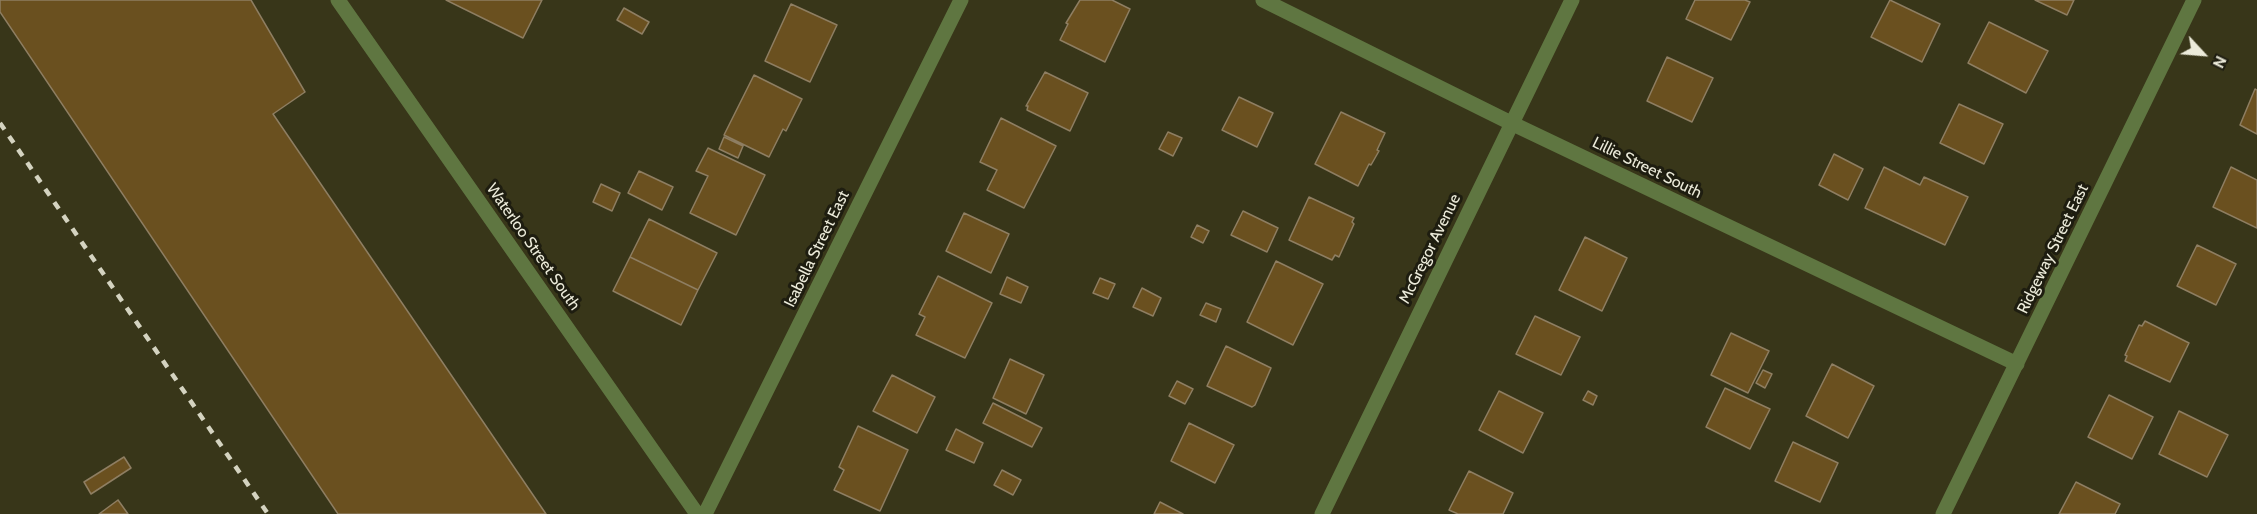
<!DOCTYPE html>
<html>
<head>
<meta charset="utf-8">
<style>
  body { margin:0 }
  #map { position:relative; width:2257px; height:514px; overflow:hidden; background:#383619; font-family:Cabin,sans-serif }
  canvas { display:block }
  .north { position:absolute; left:2173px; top:24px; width:60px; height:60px; -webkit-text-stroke:4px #1e1d10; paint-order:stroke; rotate:116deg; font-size:16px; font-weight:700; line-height:24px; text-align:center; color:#ecebda }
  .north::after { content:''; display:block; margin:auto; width:21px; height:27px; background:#ecebda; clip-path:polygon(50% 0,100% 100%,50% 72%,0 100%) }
</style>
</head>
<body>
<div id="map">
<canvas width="2257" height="514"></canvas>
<div class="north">N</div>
</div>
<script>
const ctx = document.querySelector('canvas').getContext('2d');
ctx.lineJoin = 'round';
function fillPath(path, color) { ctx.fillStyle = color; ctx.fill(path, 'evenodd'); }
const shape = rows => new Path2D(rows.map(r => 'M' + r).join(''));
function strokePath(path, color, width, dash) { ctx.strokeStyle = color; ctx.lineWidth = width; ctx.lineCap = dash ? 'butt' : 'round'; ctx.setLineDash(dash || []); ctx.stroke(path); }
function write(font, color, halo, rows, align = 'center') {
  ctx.font = font + ' Cabin,sans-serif'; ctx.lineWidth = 6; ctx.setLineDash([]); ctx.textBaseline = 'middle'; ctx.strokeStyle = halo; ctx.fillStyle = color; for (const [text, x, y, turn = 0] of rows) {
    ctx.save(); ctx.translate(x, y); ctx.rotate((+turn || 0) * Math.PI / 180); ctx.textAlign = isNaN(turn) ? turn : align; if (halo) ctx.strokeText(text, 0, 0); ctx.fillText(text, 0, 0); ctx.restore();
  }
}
const building = shape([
  [0,0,251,0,305,92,273,114,546,514,338,514,0,12,0,0],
  [446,0,542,0,523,38,446,0],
  [1080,0,1112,0,1130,9,1105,62,1060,40,1068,24,1066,23,1080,0],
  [1695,0,1745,0,1750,2,1731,40,1686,19,1695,0],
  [1890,0,1940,24,1922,62,1871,37,1890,0],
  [2035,0,2074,0,2067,15,2035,0],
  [791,4,837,25,810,82,765,61,791,4],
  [624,8,649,22,642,34,617,20,624,8],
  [1989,22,2048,51,2026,93,1968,63,1989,22],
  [1667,57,1713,78,1692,122,1647,101,1667,57],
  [1045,72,1088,93,1070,131,1027,110,1028,106,1026,106,1045,72],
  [754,75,802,99,786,131,783,129,769,157,724,135,754,75],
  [2255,89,2257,90,2257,134,2240,125,2255,89],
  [1239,97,1273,113,1257,147,1222,130,1239,97],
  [1959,104,2003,124,1984,164,1940,143,1959,104],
  [1341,112,1385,133,1377,150,1379,151,1371,165,1369,164,1358,186,1315,164,1341,112],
  [1001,118,1056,146,1024,208,987,190,997,170,980,162,1001,118],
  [1168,132,1182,138,1173,156,1159,149,1168,132],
  [724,137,743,146,738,158,719,149,724,137],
  [708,148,765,175,736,235,690,213,708,176,696,171,708,148],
  [1834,154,1863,169,1848,200,1819,185,1834,154],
  [1884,167,1920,185,1924,177,1968,197,1945,245,1865,208,1884,167],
  [2231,167,2257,180,2257,228,2213,207,2231,167],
  [639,171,673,187,662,210,628,193,639,171],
  [601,184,620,193,612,211,593,202,601,184],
  [1309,197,1354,218,1352,222,1354,224,1339,257,1335,255,1332,260,1289,240,1309,197],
  [1243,211,1278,228,1267,252,1231,235,1243,211],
  [964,213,1009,234,991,273,946,251,964,213],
  [649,219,717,253,698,290,630,257,649,219],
  [1197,225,1209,231,1203,243,1191,237,1197,225],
  [1585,237,1627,258,1602,311,1559,290,1585,237],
  [2197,245,2236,264,2216,305,2177,286,2197,245],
  [630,257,698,290,681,325,613,291,630,257],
  [1276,261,1323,284,1293,345,1247,322,1276,261],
  [938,276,992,303,965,358,916,335,925,317,919,314,938,276],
  [1007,277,1028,287,1021,303,1000,294,1007,277],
  [1100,278,1115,284,1108,299,1093,293,1100,278],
  [1142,288,1161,298,1153,316,1133,307,1142,288],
  [1206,303,1221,309,1216,322,1200,315,1206,303],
  [1535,316,1580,337,1561,375,1516,354,1535,316],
  [2145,321,2189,343,2170,382,2125,361,2127,356,2125,355,2139,325,2142,326,2145,321],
  [1731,333,1769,351,1748,393,1711,375,1731,333],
  [1226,346,1271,368,1255,405,1252,407,1207,386,1226,346],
  [1010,359,1044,375,1026,414,993,398,1010,359],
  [1832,364,1874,386,1848,438,1806,416,1832,364],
  [1763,370,1772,374,1765,388,1756,383,1763,370],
  [892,375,935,397,917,433,873,411,892,375],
  [1177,381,1193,389,1185,404,1169,396,1177,381],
  [1725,388,1770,409,1750,449,1706,427,1725,388],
  [1499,391,1543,413,1523,453,1479,430,1499,391],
  [1588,391,1597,396,1593,405,1583,400,1588,391],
  [2109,395,2153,417,2132,459,2088,437,2109,395],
  [993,403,1042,428,1032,447,983,423,993,403],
  [2179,411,2228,435,2207,477,2159,454,2179,411],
  [1189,423,1234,445,1215,483,1171,461,1189,423],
  [858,426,908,450,880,511,834,490,844,470,839,467,858,426],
  [956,429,983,443,974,463,946,450,956,429],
  [1793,442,1838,463,1820,502,1775,481,1793,442],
  [124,457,131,468,91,494,84,482,124,457],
  [1002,470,1021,480,1013,495,994,485,1002,470],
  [1469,471,1513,493,1503,514,1458,514,1449,510,1469,471],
  [2076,482,2120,504,2115,514,2059,514,2076,482],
  [118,500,128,514,99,514,118,500],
  [1160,502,1183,514,1154,514,1160,502]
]);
const street = shape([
  [338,0,697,514],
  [1263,0,1511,123,2017,364],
  [705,514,961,0],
  [1322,514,1572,0],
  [1943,514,2194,0]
]);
const rail = shape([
  [0,123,268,514]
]);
const streetNames = [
  ["Lillie Street South",1647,168,26],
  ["Waterloo Street South",533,247,55],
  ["Isabella Street East",817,249,-64],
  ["McGregor Avenue",1430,249,-64],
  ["Ridgeway Street East",2053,249,-64]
];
fillPath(building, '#6a501f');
strokePath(building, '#8e7e62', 1.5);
strokePath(street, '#5f7641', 15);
strokePath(rail, '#d4d3c0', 4.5, [8, 8]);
write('16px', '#ecebda', '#1e1d10', streetNames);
</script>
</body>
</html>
